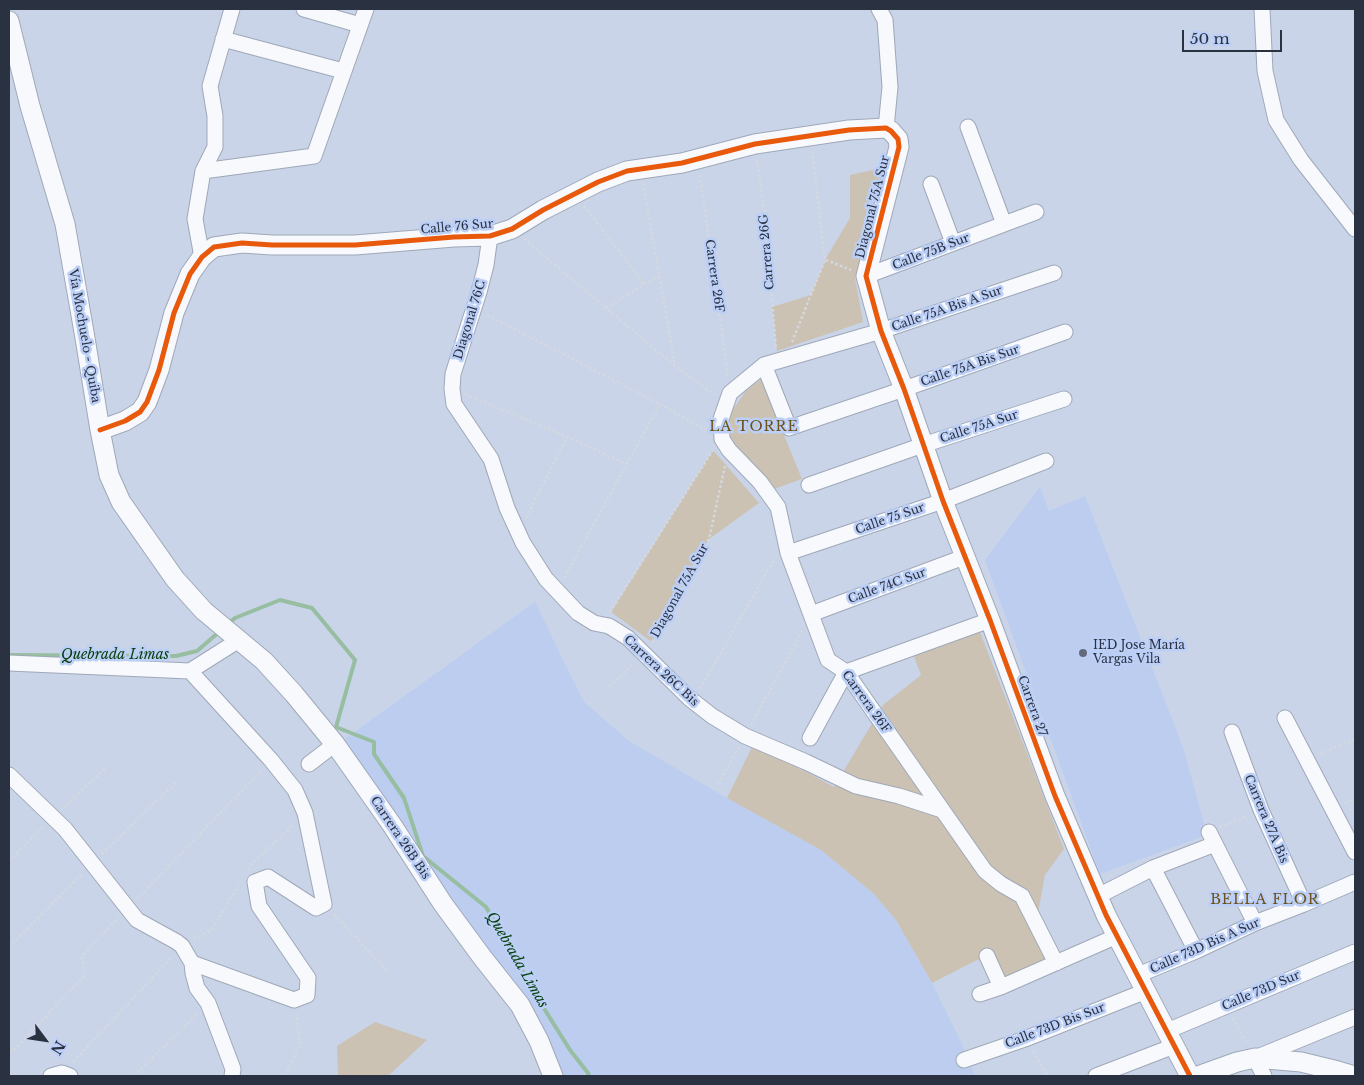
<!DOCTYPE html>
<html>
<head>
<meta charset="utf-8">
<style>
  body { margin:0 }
  #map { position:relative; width:1364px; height:1085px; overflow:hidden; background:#c9d4e9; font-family:"Libre Baskerville",serif }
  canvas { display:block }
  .frame { position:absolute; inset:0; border:10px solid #2a3141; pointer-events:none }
  .north { position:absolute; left:20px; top:1015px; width:50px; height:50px; -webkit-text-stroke:4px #bccff6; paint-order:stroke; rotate:121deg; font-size:14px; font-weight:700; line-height:20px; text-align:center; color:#2a3141 }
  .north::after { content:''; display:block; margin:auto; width:18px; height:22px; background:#2a3141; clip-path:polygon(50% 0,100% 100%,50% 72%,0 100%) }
  .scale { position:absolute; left:1182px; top:30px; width:100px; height:22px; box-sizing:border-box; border:2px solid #2a3141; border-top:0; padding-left:6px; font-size:15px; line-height:18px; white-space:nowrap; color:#2a3141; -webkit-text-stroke:4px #bccff6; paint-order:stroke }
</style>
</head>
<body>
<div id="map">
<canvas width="1364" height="1085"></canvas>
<div class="frame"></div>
<div class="north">N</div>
<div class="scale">50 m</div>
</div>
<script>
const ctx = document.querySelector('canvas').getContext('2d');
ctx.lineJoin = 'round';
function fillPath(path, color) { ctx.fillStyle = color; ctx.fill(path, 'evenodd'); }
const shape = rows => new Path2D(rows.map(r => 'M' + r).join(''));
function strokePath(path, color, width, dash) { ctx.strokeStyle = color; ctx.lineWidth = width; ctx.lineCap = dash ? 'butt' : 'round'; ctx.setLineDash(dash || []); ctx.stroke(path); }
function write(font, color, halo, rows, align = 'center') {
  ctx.font = font + ' "Libre Baskerville",serif'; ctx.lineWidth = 5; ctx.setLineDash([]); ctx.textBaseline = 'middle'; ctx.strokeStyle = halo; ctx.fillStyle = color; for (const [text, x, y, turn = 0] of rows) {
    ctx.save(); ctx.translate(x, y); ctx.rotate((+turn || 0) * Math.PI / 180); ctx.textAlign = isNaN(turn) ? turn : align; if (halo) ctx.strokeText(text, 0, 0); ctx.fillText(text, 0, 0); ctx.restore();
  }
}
const built = shape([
  [1040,487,1049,511,1085,496,1183,747,1207,835,1100,874,985,560],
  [535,602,583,701,629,741,727,798,821,850,874,894,896,920,932,983,960,1040,975,1076,564,1076,524,1003,456,910,342,741]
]);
const green = shape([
  [886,167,855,278,863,322,777,351,772,307,811,295,825,260,850,218,850,175],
  [761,379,802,479,774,489,732,448,728,427,731,412,746,391],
  [713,450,759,503,709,539,652,642,611,612],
  [980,632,1064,849,1045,875,1038,913,1057,957,994,988,979,959,932,983,896,920,874,894,821,850,727,798,754,743,834,787,883,705,921,675,913,654],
  [375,1022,427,1040,388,1076,338,1076,337,1046]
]);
const stream = shape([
  [228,624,235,618,280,600,312,608,355,660,336,727,374,742,374,754,404,798,423,856,486,907,540,1002,570,1050,588,1073,589,1076],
  [9,655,176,656,197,651,219,632]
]);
const path = shape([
  [757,160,766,223,776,349],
  [700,175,728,377],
  [643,183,675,365],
  [584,206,644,284],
  [524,239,675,366,715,395],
  [826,260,851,270],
  [606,308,644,284,659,277],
  [487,315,660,404,708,431],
  [792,342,825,260,812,150],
  [465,394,567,437,627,464],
  [526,518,567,437],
  [564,578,660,404],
  [610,612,713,450],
  [652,642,709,539,725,466],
  [609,687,635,663],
  [700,689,772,563,776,561],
  [751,725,802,631],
  [1320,754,1355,739],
  [718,784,739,747],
  [1345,803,1355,798],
  [63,808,106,768],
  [1220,827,1248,816],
  [102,854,176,782],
  [9,861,43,827],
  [248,870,250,866,293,825],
  [137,899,262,770],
  [334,914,389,973],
  [194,939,212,929,241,881],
  [9,947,82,874],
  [1233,1018,1247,1044],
  [1033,1051,1047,1076],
  [9,1052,14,1050,85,975,82,956,119,917],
  [73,1062,172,957],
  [134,1076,198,1013],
  [285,1076,300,1044,296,1014]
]);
const minor = shape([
  [304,9,360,25],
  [879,9,885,20,890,87,886,128],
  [1262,9,1265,71,1276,120,1301,160,1355,229],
  [223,39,343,71],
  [968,127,1004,224],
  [203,171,314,156,366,9],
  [931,184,953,243],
  [490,236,486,265,479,292,453,374,452,389,454,404,491,459,507,508,523,543,546,579,578,613,594,623,609,626,628,638,689,698,712,716,745,736,806,762,856,786,899,796,942,810],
  [202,257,195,219,203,171,215,147,215,116,210,86,232,9],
  [1054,273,881,331,764,365,730,393,721,419,722,439,729,450,760,482,778,507,788,553,828,660,846,672,985,871,1001,884,1022,896,1056,963],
  [866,276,1036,212],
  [764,365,789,428,904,389,1065,332],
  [809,485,923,445,1064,399],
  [788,553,943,501,1046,461],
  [811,614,964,557],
  [9,663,190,671,239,640],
  [190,671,271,760,295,790,305,813,324,904,316,908,268,877,255,882,259,906,308,978,307,995,294,1000,192,963,193,973,197,988,208,1003,233,1069,232,1076],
  [846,672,990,620],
  [1285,718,1355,852],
  [1232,732,1261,810,1304,904],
  [810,738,846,672],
  [309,764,335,744],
  [9,775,65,829,137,920,177,942,182,946,192,963],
  [1209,832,1255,923],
  [1153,868,1196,951],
  [1098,896,1153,868,1215,844],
  [987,956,1001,987,1117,936],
  [1138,975,1196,951,1255,923,1304,904,1355,882],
  [980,994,1001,987],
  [1167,1031,1355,952],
  [964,1060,1025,1039,1146,991],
  [51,1076,62,1073,70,1076],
  [1096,1076,1174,1046],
  [1264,1076,1255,1058,1355,1017]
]);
const tertiary = shape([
  [9,21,30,106,65,224,84,332,100,430,109,475,121,502,175,579,204,611,264,661,294,694,335,744,392,825,443,904,482,957,520,1005,539,1041,553,1076],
  [100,430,125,421,140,412,147,402,159,370,174,313,190,274,202,257,214,247,242,243,272,245,355,245,454,237,490,236,512,229,543,210,598,182,627,171,682,163,755,144,849,130,886,128,891,131,898,139,899,147,866,276,881,331,904,389,943,501,990,620,1055,796,1106,915,1190,1076],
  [1198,1076,1237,1062,1255,1058,1301,1062,1338,1071,1355,1076]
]);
const cycleway = shape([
  [100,430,125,421,140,412,147,402,159,370,174,313,190,274,202,257,214,247,242,243,272,245,355,245,454,237,490,236,512,229,543,210,598,182,627,171,682,163,755,144,849,130,886,128,891,131,898,139,899,147,866,276,881,331,904,389,943,501,990,620,1055,796,1106,915,1190,1076]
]);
const markers = [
  [1083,653,5,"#626a7c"]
];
const streetNames = [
  ["Diagonal 75A Sur",873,207,-76],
  ["Calle 76 Sur",457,227,-5],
  ["Carrera 26G",767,252,-95],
  ["Calle 75B Sur",931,252,-21],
  ["Carrera 26F",714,276,82],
  ["Calle 75A Bis A Sur",947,309,-19],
  ["Diagonal 76C",470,320,-73],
  ["Vía Mochuelo - Quiba",84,336,80],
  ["Calle 75A Bis Sur",970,366,-19],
  ["Calle 75A Sur",979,427,-18],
  ["Calle 75 Sur",890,519,-19],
  ["Calle 74C Sur",887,586,-20],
  ["Diagonal 75A Sur",680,591,-61],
  ["Carrera 26C Bis",661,671,43],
  ["Carrera 26F",866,702,54],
  ["Carrera 27",1032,706,70],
  ["Carrera 27A Bis",1266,819,67],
  ["Carrera 26B Bis",400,838,56],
  ["Calle 73D Bis A Sur",1205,946,-24],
  ["Calle 73D Sur",1261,991,-23],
  ["Calle 73D Bis Sur",1055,1026,-21]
];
const poiNames = [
  ["IED Jose María",1093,646],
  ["Vargas Vila",1093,660]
];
const neighbourhoodNames = [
  ["LA TORRE",754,427],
  ["BELLA FLOR",1265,900]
];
const waterNames = [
  ["Quebrada Limas",115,655],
  ["Quebrada Limas",517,960,60]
];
fillPath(built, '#bccdf0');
fillPath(green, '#cbc2b3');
strokePath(stream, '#97bea0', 4);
strokePath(minor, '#9fa8b8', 17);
strokePath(tertiary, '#9fa8b8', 21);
strokePath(path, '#d5d8df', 2.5, [2.5, 2.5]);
strokePath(minor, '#f7f9fc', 15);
strokePath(tertiary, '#f7f9fc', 19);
strokePath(cycleway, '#e8590c', 5);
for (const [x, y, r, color] of markers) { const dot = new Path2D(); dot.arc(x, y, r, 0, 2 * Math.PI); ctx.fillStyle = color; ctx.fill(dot); strokePath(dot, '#bccff6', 2); }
write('12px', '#2a3141', '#bccff6', streetNames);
write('12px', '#2a3141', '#bccff6', poiNames, 'left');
ctx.letterSpacing = '1px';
write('14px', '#6c521a', '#bccff6', neighbourhoodNames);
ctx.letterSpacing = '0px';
write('italic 14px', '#0a410f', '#bccff6', waterNames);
</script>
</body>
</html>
